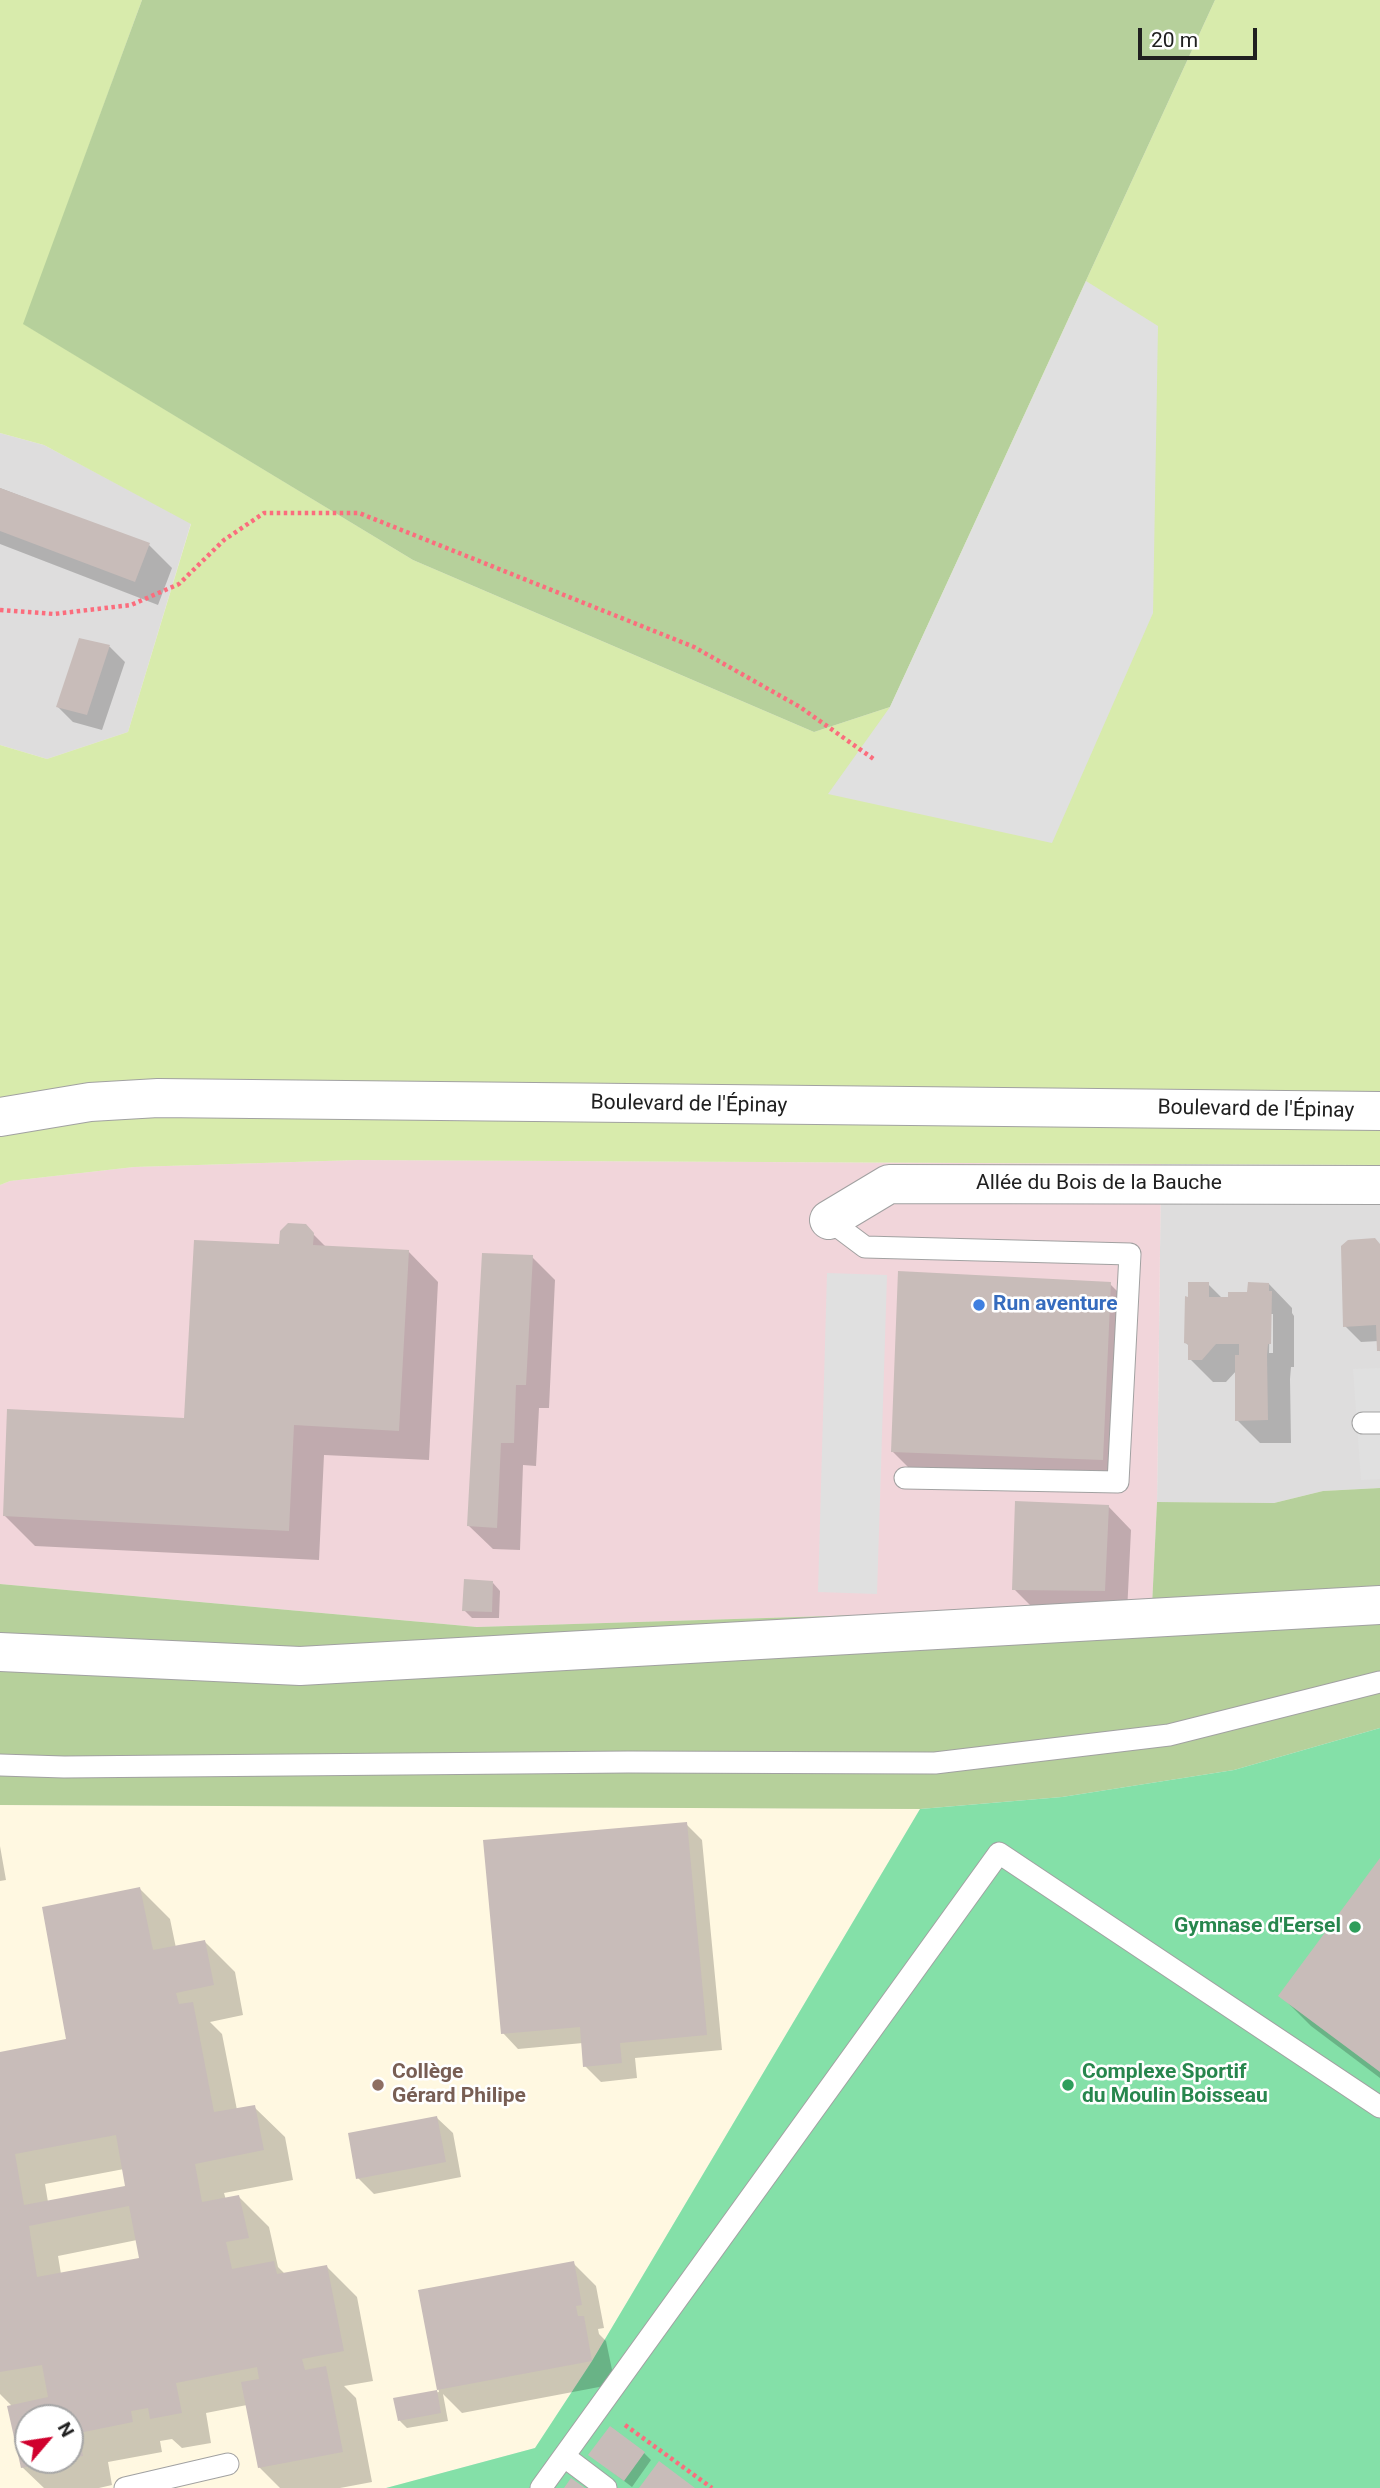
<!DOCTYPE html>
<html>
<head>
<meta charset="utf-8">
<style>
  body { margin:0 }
  #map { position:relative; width:1380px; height:2488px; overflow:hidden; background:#f0ebe6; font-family:Roboto,sans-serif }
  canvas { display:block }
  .north { position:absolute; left:14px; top:2404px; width:70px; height:70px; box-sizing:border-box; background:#fff; border:2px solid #a6a6a6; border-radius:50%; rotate:61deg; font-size:19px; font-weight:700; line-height:28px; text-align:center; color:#202020 }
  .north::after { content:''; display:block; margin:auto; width:24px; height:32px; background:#d0002d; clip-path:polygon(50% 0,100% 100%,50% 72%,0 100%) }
  .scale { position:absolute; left:1138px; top:28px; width:119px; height:32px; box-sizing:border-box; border:4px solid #202020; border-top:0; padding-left:9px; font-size:21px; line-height:24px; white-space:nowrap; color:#202020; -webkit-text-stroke:5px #fff; paint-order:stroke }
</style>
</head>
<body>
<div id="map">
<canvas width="1380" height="2488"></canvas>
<div class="north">N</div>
<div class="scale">20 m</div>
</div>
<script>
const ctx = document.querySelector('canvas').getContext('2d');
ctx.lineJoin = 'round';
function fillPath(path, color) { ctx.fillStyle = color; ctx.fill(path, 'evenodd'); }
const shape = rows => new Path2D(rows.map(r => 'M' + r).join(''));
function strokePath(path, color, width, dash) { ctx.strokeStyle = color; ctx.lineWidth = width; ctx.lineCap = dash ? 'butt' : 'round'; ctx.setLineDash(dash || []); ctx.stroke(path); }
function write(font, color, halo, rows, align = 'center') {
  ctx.font = font + ' Roboto,sans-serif'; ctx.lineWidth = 5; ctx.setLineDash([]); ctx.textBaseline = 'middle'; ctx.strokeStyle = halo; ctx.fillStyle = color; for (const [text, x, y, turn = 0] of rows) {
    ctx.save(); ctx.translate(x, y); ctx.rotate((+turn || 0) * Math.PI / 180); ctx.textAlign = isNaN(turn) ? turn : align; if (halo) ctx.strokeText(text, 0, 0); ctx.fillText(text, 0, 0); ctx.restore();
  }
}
const residential = shape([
  [0,433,44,445,191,523,128,732,47,759,0,745],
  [1161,1164,1380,1165,1380,1488,1323,1491,1274,1503,1157,1502]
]);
const commercial = shape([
  [357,1160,1161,1164,1157,1502,1152,1606,477,1627,0,1584,0,1185,10,1181,134,1167]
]);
const education = shape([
  [0,1805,920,1809,592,2361,535,2448,386,2488,0,2488],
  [28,2418,70,2418,70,2460,28,2460]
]);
const grass = shape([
  [0,0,142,0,24,324,413,560,814,732,890,707,1215,0,1380,0,1380,1165,357,1160,134,1167,10,1181,0,1185,0,745,47,759,128,732,191,524,44,445,0,433]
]);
const forest = shape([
  [142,0,1215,0,890,707,814,732,413,560,23,324],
  [1380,1488,1380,1728,1234,1770,1062,1797,920,1809,0,1805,0,1584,477,1627,1152,1606,1157,1502,1274,1503,1323,1491]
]);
const pitch = shape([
  [1380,1728,1380,2488,386,2488,535,2448,592,2361,920,1809,1062,1797,1234,1770]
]);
const parking = shape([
  [1086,281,1158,326,1153,613,1052,843,828,794,890,707],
  [827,1273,887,1275,877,1594,818,1592],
  [1380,1368,1380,1479,1361,1480,1353,1369]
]);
const shadow = shape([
  [0,488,149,545,172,568,158,605,0,544],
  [80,640,110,647,125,662,102,730,73,722,58,707],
  [305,1226,327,1248,408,1251,438,1282,429,1460,324,1455,319,1560,35,1546,5,1516,186,1420,281,1246],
  [1380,1246,1380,1352,1379,1341,1361,1342,1345,1326],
  [532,1257,555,1280,549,1408,539,1408,536,1466,523,1465,520,1550,493,1549,469,1526],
  [1110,1284,1133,1307,1126,1482,916,1475,893,1452],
  [1208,1284,1223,1299,1249,1293,1269,1284,1292,1308,1292,1313,1294,1316,1294,1367,1291,1367,1290,1379,1291,1443,1260,1443,1237,1420,1237,1370,1226,1382,1213,1382,1190,1359,1190,1347,1186,1343],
  [1270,1314,1273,1314,1273,1353,1269,1353],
  [1108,1506,1131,1530,1127,1613,1037,1612,1014,1589],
  [493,1583,500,1591,499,1618,472,1618,464,1610],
  [686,1824,702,1840,722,2050,635,2058,637,2078,601,2082,585,2066,583,2043,518,2049,503,2033],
  [0,1846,6,1880,0,1881],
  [1380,1861,1380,2078,1311,2026,1281,1996],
  [140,1889,170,1919,176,1948,205,1942,235,1972,243,2015,210,2022,222,2034,237,2110,254,2107,285,2137,293,2180,224,2193,226,2200,239,2197,269,2227,278,2267,285,2274,327,2267,357,2297,373,2381,344,2386,356,2398,372,2482,340,2488,280,2488,259,2467,247,2405,206,2413,211,2443,182,2448,172,2439,160,2441,162,2452,108,2462,112,2485,99,2488,44,2488,22,2467,12,2406,0,2394,0,2053,68,2040],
  [124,2169,127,2187,48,2202,45,2184],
  [137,2240,141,2259,61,2274,58,2256],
  [28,2418,70,2418,70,2460,28,2460],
  [437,2118,453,2133,461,2177,374,2194,358,2178],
  [573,2263,596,2286,604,2328,598,2329,599,2334,606,2341,615,2384,462,2413,443,2394,448,2421,407,2428,400,2421,395,2400,439,2392,420,2292],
  [644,2453,651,2460,632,2487,590,2455]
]);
const building = shape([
  [0,488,150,543,135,582,0,531],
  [79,638,110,645,87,715,56,707],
  [288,1223,306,1224,314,1233,313,1245,409,1250,399,1431,294,1425,289,1531,3,1516,7,1409,184,1418,194,1240,279,1244,280,1231],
  [1375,1238,1380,1244,1380,1351,1377,1351,1376,1325,1343,1327,1341,1246,1348,1240],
  [482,1253,533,1255,526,1385,516,1385,514,1443,501,1443,497,1528,467,1526],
  [898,1271,1111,1282,1103,1460,891,1452],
  [1188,1282,1209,1282,1209,1297,1228,1297,1228,1292,1247,1292,1248,1282,1269,1283,1269,1291,1272,1291,1271,1344,1268,1344,1267,1355,1268,1420,1235,1421,1235,1355,1239,1355,1239,1344,1216,1344,1202,1360,1188,1360,1188,1344,1184,1343,1185,1296,1188,1297],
  [1015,1501,1109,1505,1105,1591,1012,1590],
  [464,1579,493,1581,492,1612,462,1611],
  [687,1822,707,2035,620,2043,622,2063,583,2067,580,2027,501,2034,483,1840],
  [1380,1858,1380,2072,1278,1996],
  [140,1887,153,1950,205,1940,214,1985,176,1993,179,2004,193,2002,214,2112,255,2105,264,2150,195,2164,202,2202,239,2195,249,2238,226,2242,232,2269,274,2261,277,2274,327,2265,344,2351,302,2359,305,2370,326,2366,343,2452,258,2468,241,2382,259,2379,257,2367,176,2383,182,2413,150,2419,148,2408,131,2411,133,2422,79,2433,83,2456,70,2458,70,2418,28,2418,28,2460,54,2461,21,2468,7,2406,48,2397,42,2365,0,2372,0,2052,66,2039,42,1907],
  [116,2135,125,2186,24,2205,15,2154],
  [129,2206,139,2258,37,2277,29,2226],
  [437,2116,446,2162,356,2179,348,2133],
  [574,2261,582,2305,576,2306,578,2316,584,2316,592,2361,437,2390,441,2413,398,2421,393,2398,437,2390,418,2290],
  [610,2426,645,2452,624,2481,588,2455],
  [659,2461,695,2488,639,2488],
  [571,2478,585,2488,564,2488]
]);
const path = shape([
  [0,610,54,614,131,605,179,584,224,540,264,513,359,513,694,647,800,707,875,760],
  [625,2425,712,2488]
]);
const service = shape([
  [829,1220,865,1247,1130,1254,1118,1482,905,1478],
  [1363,1423,1380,1423],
  [0,1765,64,1767,628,1762,935,1763,1169,1735,1380,1682],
  [565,2457,606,2488],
  [125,2488,228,2464],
  [541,2488,999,1853,1380,2107]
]);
const minor = shape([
  [829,1220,889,1184,1380,1185],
  [0,1652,300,1666,1380,1605]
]);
const tertiary = shape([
  [0,1117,90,1102,158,1098,1380,1111]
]);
const markers = [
  [979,1305,7,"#3f7fe0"],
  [1355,1927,7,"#2e9e5b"],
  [378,2085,7,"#8d6e63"],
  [1068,2085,7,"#2e9e5b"]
];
const streetNames = [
  ["Boulevard de l'Épinay",689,1105,1],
  ["Boulevard de l'Épinay",1256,1110,1],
  ["Allée du Bois de la Bauche",1099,1184]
];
const shopNames = [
  ["Run aventure",993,1305]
];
const leisureNames = [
  ["Gymnase d'Eersel",1341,1927],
  ["Complexe Sportif",1082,2073,"left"],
  ["du Moulin Boisseau",1082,2097,"left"]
];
const educationNames = [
  ["Collège",392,2073],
  ["Gérard Philipe",392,2097]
];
fillPath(residential, '#dedddd');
fillPath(commercial, '#f1d5da');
fillPath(education, '#fff8e1');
fillPath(grass, '#d8ebac');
fillPath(forest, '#b6d09b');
fillPath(pitch, '#84e0a8');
fillPath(parking, '#e0e0e0');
fillPath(shadow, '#0003');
fillPath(building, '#c8bcb9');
strokePath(service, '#a1a1a1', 23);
strokePath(minor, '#a1a1a1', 40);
strokePath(tertiary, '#a1a1a1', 40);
strokePath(path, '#fb6d7d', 4.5, [3.5, 3.5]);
strokePath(service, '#fff', 21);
strokePath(minor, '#fff', 38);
strokePath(tertiary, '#fff', 38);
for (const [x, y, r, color] of markers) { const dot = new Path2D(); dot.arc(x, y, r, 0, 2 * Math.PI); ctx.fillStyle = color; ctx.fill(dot); strokePath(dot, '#fff', 2.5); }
write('21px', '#202020', '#fff', streetNames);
write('bold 21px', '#366cbe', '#fff', shopNames, 'left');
write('bold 21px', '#27864d', '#fff', leisureNames, 'right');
write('bold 21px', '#785e54', '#fff', educationNames, 'left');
</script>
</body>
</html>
